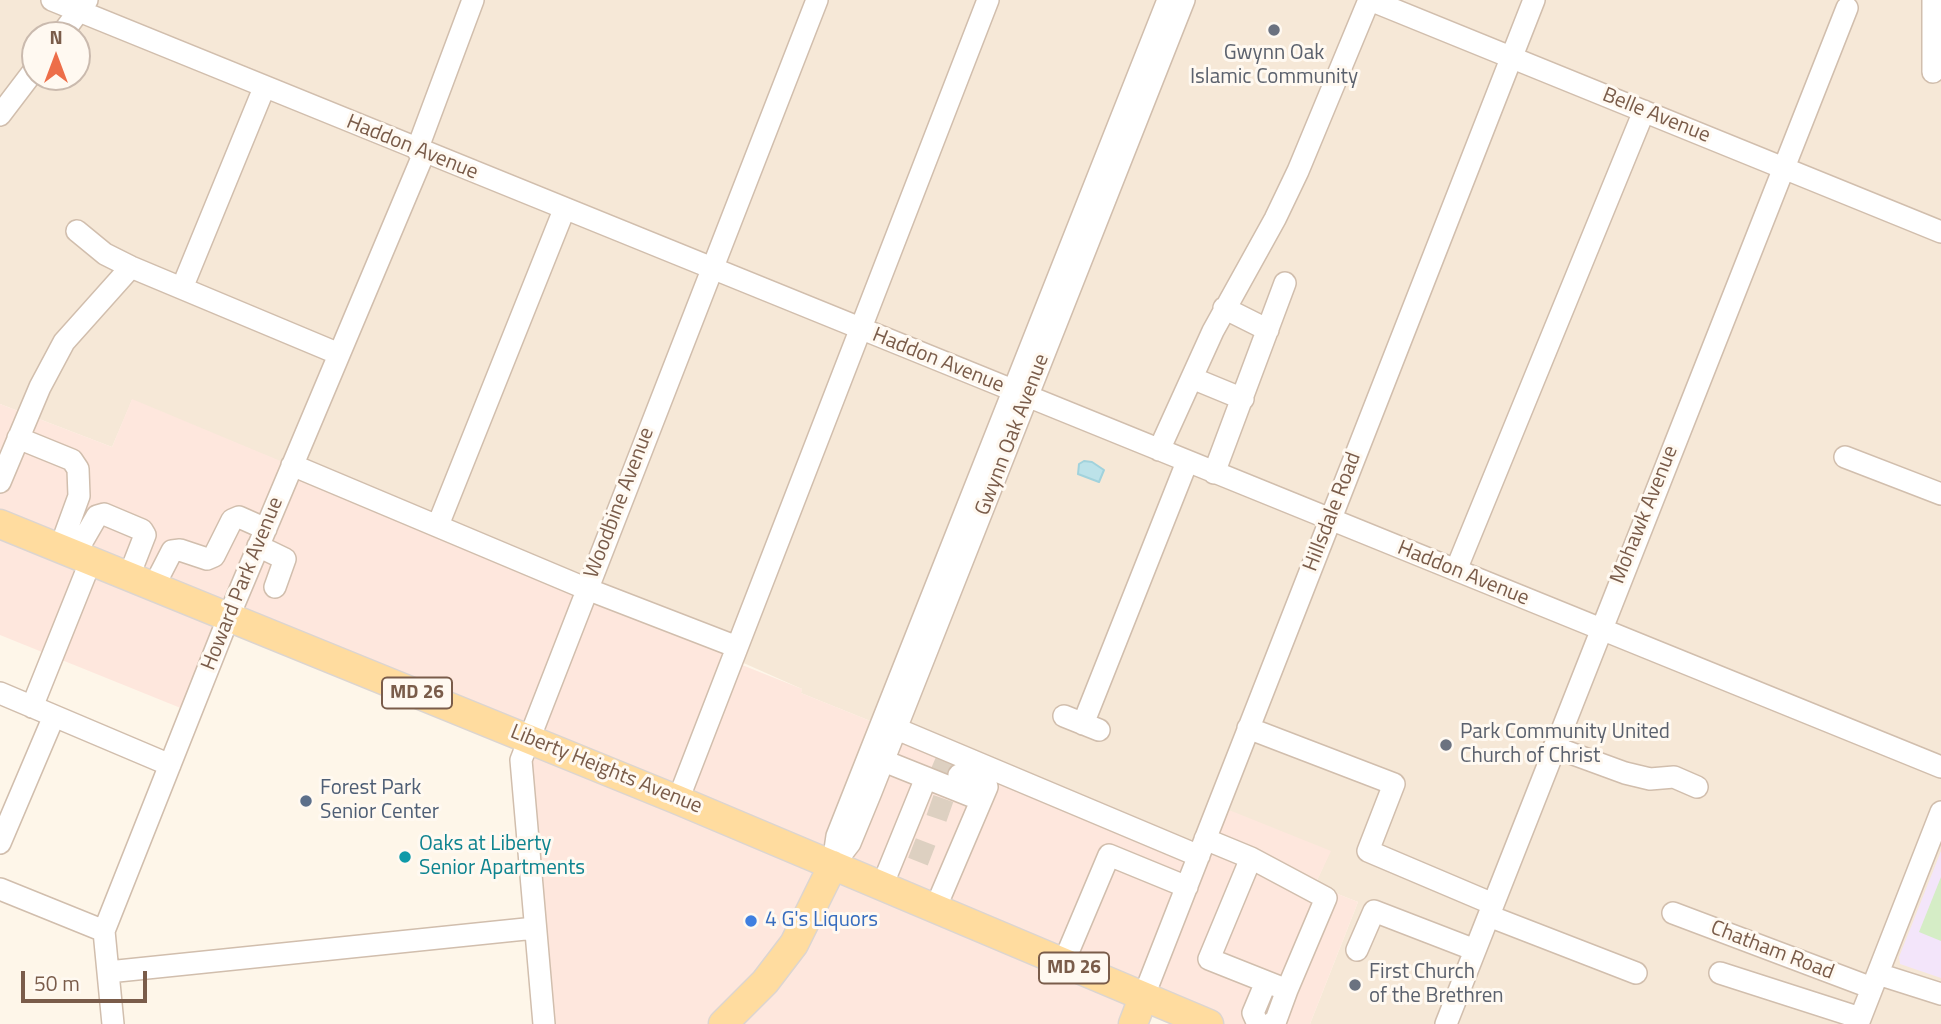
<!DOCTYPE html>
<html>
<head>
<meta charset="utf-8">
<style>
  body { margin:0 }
  #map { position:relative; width:1941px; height:1024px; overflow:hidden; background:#fef6e9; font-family:"Titillium Web",sans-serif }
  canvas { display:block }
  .north { position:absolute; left:21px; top:21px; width:70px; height:70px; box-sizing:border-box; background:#fff9f1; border:2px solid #cabaae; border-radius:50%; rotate:0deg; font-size:19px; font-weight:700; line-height:28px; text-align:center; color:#7a5c4a }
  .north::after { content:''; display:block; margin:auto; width:24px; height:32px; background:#ed6e49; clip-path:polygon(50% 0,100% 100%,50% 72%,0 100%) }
  .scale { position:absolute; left:21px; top:971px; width:126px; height:32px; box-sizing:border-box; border:4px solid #7a5c4a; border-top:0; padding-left:9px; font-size:21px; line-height:24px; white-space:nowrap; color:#7a5c4a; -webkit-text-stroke:5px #fff9f1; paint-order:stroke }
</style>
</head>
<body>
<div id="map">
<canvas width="1941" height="1024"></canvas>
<div class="north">N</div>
<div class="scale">50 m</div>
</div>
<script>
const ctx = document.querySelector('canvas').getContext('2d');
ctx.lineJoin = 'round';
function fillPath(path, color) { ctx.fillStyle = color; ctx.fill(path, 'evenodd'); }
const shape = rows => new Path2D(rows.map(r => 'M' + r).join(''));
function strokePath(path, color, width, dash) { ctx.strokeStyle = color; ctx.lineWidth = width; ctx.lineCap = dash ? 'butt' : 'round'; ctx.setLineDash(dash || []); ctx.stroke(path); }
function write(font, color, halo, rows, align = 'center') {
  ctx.font = font + ' "Titillium Web",sans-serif'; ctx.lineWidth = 6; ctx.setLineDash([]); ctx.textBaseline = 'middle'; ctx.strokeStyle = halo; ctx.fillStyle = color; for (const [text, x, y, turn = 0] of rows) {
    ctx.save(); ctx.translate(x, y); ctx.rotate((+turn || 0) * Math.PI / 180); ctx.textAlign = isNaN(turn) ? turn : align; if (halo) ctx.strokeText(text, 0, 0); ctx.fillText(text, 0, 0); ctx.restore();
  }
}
const residential = shape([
  [0,0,1941,0,1941,1024,1310,1024,1358,902,1315,885,1330,851,1200,854,801,693,802,689,436,526,132,400,112,447,0,404],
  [35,35,77,35,77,77,35,77]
]);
const commercial = shape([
  [132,399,436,526,738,646,732,661,802,689,801,693,1200,854,1219,806,1331,851,1315,885,1358,902,1310,1024,1203,1024,1153,1005,1146,1024,546,1024,526,736,233,617,193,713,0,635,0,404,112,447]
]);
const education = shape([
  [1941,851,1941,978,1900,964,1899,957]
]);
const green = shape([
  [1941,877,1941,941,1919,932]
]);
const water = shape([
  [1084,461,1092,462,1104,470,1099,482,1078,474,1079,464,1084,461]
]);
const minorTunnel = shape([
  [933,764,959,775],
  [930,805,953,813],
  [912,848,935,857]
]);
const minor = shape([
  [52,0,1941,767],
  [1370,0,1941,232],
  [61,35,87,0],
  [1933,72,1933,0],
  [0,115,35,69],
  [417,150,473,0],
  [77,231,105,254,131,267,339,354],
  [182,288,264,88],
  [1224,308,1268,330],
  [1192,378,1243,399],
  [18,438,72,460,78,469,79,496,60,548],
  [1159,450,1213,331,1275,219,1298,171,1369,0],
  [1845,457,1941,494],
  [292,465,587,589,737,647],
  [1214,473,1285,283],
  [0,482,40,387,64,342,131,267],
  [438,525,564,210],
  [258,546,285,559,275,587],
  [75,554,97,516,104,514,142,530,145,535,129,576],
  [1456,570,1644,111],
  [154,586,172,551,180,550,207,559,214,556,232,520,239,517,266,529],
  [0,693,170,765],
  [32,707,91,560],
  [1064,716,1099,730],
  [1083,724,1187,462],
  [1248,728,1394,784,1368,851,1493,904],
  [897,729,1199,856],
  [1554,747,1625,773,1650,779,1674,777,1697,787],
  [884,761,979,799],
  [678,800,988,0],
  [1205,839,1251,858,1326,898,1287,990,1209,959,1251,858],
  [0,843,54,716],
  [833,863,837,836,1168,0],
  [833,865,850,843,871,792,1184,0],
  [882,886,926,778],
  [0,889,104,931],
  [935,909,987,787,959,775],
  [1673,913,1872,988],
  [1489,916,1636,973],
  [1357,950,1374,911,1475,950],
  [1063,964,1109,855,1187,887],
  [108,972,535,928],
  [1720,973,1860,1018],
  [1878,974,1941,994],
  [1143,998,1534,0],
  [113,1024,104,931,229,616,424,153],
  [544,1024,521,760,817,0],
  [1258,1024,1253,1013,1266,982],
  [1271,1024,1276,1020,1287,990],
  [1446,1024,1847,8],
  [1858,1024,1941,812]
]);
const major = shape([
  [0,524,678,800,1209,1024],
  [723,1024,765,982,794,944,833,865],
  [1133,1024,1143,998]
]);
const markers = [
  [1274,30,7,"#6b7280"],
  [1446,745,7,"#6b7280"],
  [306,801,7,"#5c6f8a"],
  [405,857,7,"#0f9aa8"],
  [751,921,7,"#3f7fe0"],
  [1355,985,7,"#6b7280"]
];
const shields = [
  [417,693,70],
  [1074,968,70]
];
const shieldNames = [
  ["MD 26",417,693],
  ["MD 26",1074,968]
];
const worshipNames = [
  ["Gwynn Oak",1274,54,"center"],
  ["Islamic Community",1274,78,"center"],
  ["Park Community United",1460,733],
  ["Church of Christ",1460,757],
  ["First Church",1369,973],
  ["of the Brethren",1369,997]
];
const streetNames = [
  ["Belle Avenue",1656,116,22],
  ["Haddon Avenue",412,148,22],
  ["Haddon Avenue",938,361,22],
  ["Gwynn Oak Avenue",1013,435,-69],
  ["Woodbine Avenue",620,503,-69],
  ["Hillsdale Road",1333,512,-69],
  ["Mohawk Avenue",1645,515,-68],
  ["Haddon Avenue",1463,574,22],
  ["Howard Park Avenue",243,584,-68],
  ["Liberty Heights Avenue",606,770,22],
  ["Chatham Road",1772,951,21]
];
const serviceNames = [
  ["Forest Park",320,789],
  ["Senior Center",320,813]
];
const cultureNames = [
  ["Oaks at Liberty",419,845],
  ["Senior Apartments",419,869]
];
const shopNames = [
  ["4 G's Liquors",765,921]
];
fillPath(residential, '#f6e8d7');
fillPath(commercial, '#fee7dd');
fillPath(education, '#f3e5fa');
fillPath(green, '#d5edc6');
fillPath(water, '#bce2e9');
strokePath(water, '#a1d2dc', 2);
strokePath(minorTunnel, '#ddd0c1', 21, [21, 10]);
strokePath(minor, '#d1bead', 24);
strokePath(major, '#dcd5d0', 31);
strokePath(minor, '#fff', 21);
strokePath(major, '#ffdc9f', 28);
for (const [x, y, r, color] of markers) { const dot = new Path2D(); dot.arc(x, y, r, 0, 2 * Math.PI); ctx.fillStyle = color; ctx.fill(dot); strokePath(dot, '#fff9f1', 2.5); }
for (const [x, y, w] of shields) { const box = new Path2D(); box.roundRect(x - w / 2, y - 15.5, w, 31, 5); ctx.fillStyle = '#fff9f1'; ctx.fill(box); strokePath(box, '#7a5c4a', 2); }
write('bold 19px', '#7a5c4a', null, shieldNames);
write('21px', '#5b616d', '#fff9f1', worshipNames, 'left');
write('21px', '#7a5c4a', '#fff9f1', streetNames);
write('21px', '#4e5e75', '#fff9f1', serviceNames, 'left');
write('21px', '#0d838f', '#fff9f1', cultureNames, 'left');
write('21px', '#366cbe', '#fff9f1', shopNames, 'left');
</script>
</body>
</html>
